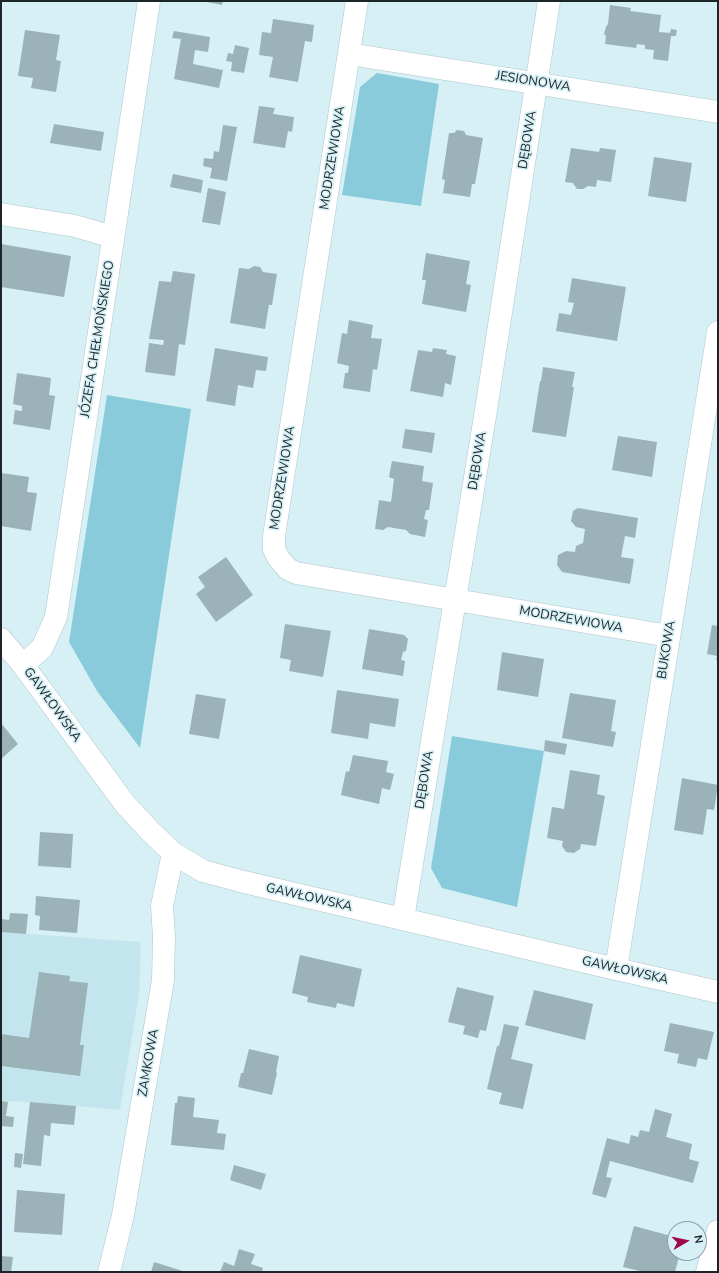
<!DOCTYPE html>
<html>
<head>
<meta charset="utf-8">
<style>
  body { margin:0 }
  #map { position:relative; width:719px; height:1273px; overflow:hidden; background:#d7f0f6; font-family:"Nunito Sans",sans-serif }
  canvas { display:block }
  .frame { position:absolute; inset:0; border:2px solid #1c2528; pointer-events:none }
  .north { position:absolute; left:667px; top:1221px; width:40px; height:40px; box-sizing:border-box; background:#d7f0f6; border:1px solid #8c9fa4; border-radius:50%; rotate:81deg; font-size:11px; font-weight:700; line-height:16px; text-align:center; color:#1c2528 }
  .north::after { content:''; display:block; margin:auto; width:14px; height:18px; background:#a0064a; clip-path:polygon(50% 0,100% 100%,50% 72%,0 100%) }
</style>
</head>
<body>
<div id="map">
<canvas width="719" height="1273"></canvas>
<div class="frame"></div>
<div class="north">N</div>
</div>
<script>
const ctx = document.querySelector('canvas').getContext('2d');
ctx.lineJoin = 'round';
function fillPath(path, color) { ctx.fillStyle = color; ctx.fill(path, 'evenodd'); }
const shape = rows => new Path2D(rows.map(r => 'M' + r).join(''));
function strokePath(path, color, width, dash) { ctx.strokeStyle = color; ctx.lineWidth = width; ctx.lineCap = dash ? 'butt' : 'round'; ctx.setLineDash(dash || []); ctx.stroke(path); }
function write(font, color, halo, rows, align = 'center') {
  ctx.font = font + ' "Nunito Sans",sans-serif'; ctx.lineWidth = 3.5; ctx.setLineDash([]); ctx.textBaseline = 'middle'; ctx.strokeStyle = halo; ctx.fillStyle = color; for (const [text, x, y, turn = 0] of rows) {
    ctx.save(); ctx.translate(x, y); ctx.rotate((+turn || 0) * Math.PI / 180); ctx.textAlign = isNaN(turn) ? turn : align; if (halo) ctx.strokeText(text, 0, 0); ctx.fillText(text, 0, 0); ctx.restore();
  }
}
const built = shape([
  [1,932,141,942,139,994,120,1110,30,1102,1,1101]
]);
const green = shape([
  [377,73,439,84,421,206,342,195,360,87],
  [107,395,191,409,140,748,97,691,69,642],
  [452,736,544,751,517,907,442,888,431,868]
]);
const building = shape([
  [202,1,223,1,222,5],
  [610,5,631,8,630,11,661,15,659,32,670,33,671,29,677,30,676,36,671,36,668,61,653,59,654,50,645,49,645,45,637,44,636,48,605,44,606,36,604,34,606,27,608,24],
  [273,19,314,25,312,42,305,41,298,82,269,77,273,57,259,55,262,32,271,33],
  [25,30,60,35,56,60,61,61,56,92,31,88,33,78,18,76],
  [174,31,210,37,208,52,195,50,193,64,223,70,219,88,174,79,181,39,172,38],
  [235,45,249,48,244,73,231,71,232,62,226,61,228,53,233,54],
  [259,106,275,108,273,114,294,117,292,132,288,131,285,148,253,143],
  [54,124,104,132,101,151,50,143],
  [223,125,237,127,227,181,210,178,212,168,203,166,204,158,213,159,214,151,219,152],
  [457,130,464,131,466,135,483,138,475,184,472,184,470,197,443,193,445,180,442,179,449,133,454,133],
  [571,148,599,152,600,148,616,150,611,182,597,180,596,187,588,186,583,189,577,189,573,183,565,182],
  [654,157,692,163,686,202,648,196],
  [173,174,203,180,201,193,170,187],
  [208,188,226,192,220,225,202,222],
  [1,244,71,256,64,297,1,287],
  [426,253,470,261,466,284,471,285,466,312,422,304,426,280,422,280],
  [254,266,260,267,263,272,277,274,272,305,269,305,265,329,230,323,239,268,249,269],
  [173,271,195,274,185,345,179,344,175,376,145,372,149,343,163,345,164,340,149,339,159,281,171,282],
  [572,278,626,287,617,341,556,331,559,313,571,315,574,303,568,302],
  [349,320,373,325,371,338,382,339,377,370,373,369,370,392,343,388,345,373,348,373,349,366,337,363,342,333,347,334],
  [215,348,268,357,266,371,256,370,253,388,238,385,235,406,206,401],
  [433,348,447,350,446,354,456,356,451,385,445,383,443,397,410,391,418,350,432,352],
  [543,367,575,372,572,387,574,387,566,437,532,432,540,381,541,381],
  [17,373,51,378,49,395,55,396,50,430,13,424,15,410,22,411,22,406,13,404],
  [405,429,435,433,432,453,402,448],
  [618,436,657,442,652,477,612,470],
  [392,461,424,466,422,481,433,483,429,510,426,510,424,519,428,520,425,537,410,534,406,530,388,527,383,530,375,529,379,500,391,502,394,479,389,477],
  [1,473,29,477,27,492,37,493,31,531,1,526],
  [578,508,638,518,635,538,625,536,621,557,634,559,630,584,562,572,557,565,558,555,566,551,575,552,576,546,583,543,585,529,576,527,571,521,573,511],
  [226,557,253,595,216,622,196,594,205,587,198,577],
  [285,624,331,631,323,677,289,671,291,660,280,658],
  [712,625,718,626,718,661,716,660,717,656,707,654],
  [369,629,404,635,408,639,406,651,403,652,401,660,405,661,403,676,362,669],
  [502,652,544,659,538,697,497,690],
  [337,690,399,699,395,727,370,723,368,739,331,733],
  [570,693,616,700,611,731,616,732,613,747,562,738],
  [196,694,226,699,219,739,189,734],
  [1,723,18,744,1,759],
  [545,740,567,744,565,755,544,751],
  [353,755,388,761,386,772,394,774,390,790,382,788,379,804,341,795,346,771,349,772],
  [570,770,600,775,597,794,605,796,596,846,581,844,580,849,574,853,566,852,562,846,563,841,547,838,552,807,564,809],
  [682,778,718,785,714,810,707,809,703,835,674,830],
  [40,832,73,834,71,868,38,866],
  [36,896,80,900,77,933,39,930,40,916,35,915],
  [10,913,28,914,26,934,1,932,1,919,9,920],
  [300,955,362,969,354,1007,337,1003,336,1008,321,1005,307,1002,308,997,292,993],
  [39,972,70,976,69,981,88,983,80,1045,84,1045,80,1076,1,1066,1,1034,29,1038],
  [457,987,494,996,486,1031,480,1030,478,1038,463,1034,465,1026,448,1022],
  [534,990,593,1004,585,1040,525,1025],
  [670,1023,714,1032,707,1060,698,1058,696,1067,686,1065,677,1063,679,1054,664,1051],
  [504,1024,519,1027,511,1059,533,1064,523,1109,499,1104,502,1093,487,1089,497,1046,499,1046],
  [249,1049,279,1056,276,1072,277,1073,272,1095,238,1087,241,1073,243,1073],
  [178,1096,195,1098,193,1117,219,1120,217,1133,226,1134,224,1150,171,1145,175,1103,177,1103],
  [1,1101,8,1102,6,1116,14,1117,13,1127,1,1126],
  [30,1102,76,1106,74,1125,51,1123,50,1136,44,1135,41,1166,23,1164],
  [655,1109,672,1114,666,1137,692,1144,689,1159,699,1162,693,1183,610,1161,606,1177,612,1178,606,1198,592,1194,607,1138,629,1144,631,1135,638,1137,640,1130,649,1132],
  [15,1153,23,1154,21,1168,14,1167],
  [234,1165,266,1174,261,1190,230,1180],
  [17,1190,65,1194,62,1235,14,1232],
  [634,1226,675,1237,675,1253,680,1253,675,1272,644,1272,623,1267],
  [239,1249,255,1254,251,1264,263,1268,262,1272,220,1272,224,1262,234,1266],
  [1,1256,13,1257,11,1272,1,1272],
  [154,1262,186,1272,151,1272]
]);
const minor = shape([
  [357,1,274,536,274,549,279,559,288,569,296,573,669,636],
  [349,54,718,112],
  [1,214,75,226,113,237],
  [23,665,42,648,56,617,149,1],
  [403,919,486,410,549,1],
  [616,969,718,332],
  [109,1272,123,1215,163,980,164,937,162,906,173,853],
  [707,1272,718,1231]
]);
const tertiary = shape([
  [1,639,23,665,125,804,150,831,173,853,203,871,244,882,616,969,718,992]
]);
const streetNames = [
  ["JESIONOWA",533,82,9],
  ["DĘBOWA",528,140,-81],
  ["MODRZEWIOWA",333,158,-81],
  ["JÓZEFA CHEŁMOŃSKIEGO",98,339,-81],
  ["DĘBOWA",478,461,-81],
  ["MODRZEWIOWA",283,478,-81],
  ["MODRZEWIOWA",571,620,10],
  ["BUKOWA",667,650,-81],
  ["GAWŁOWSKA",52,705,54],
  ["DĘBOWA",425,780,-81],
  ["GAWŁOWSKA",309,898,13],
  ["GAWŁOWSKA",625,971,13],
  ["ZAMKOWA",149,1063,-80]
];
fillPath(built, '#c3e5ed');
fillPath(green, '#89cbdb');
fillPath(building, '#9ab2b8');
strokePath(minor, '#adc5cb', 23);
strokePath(tertiary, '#adc5cb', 23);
strokePath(minor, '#fff', 22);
strokePath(tertiary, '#fff', 22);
write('13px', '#1c2528', '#d7f0f6', streetNames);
</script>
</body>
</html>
